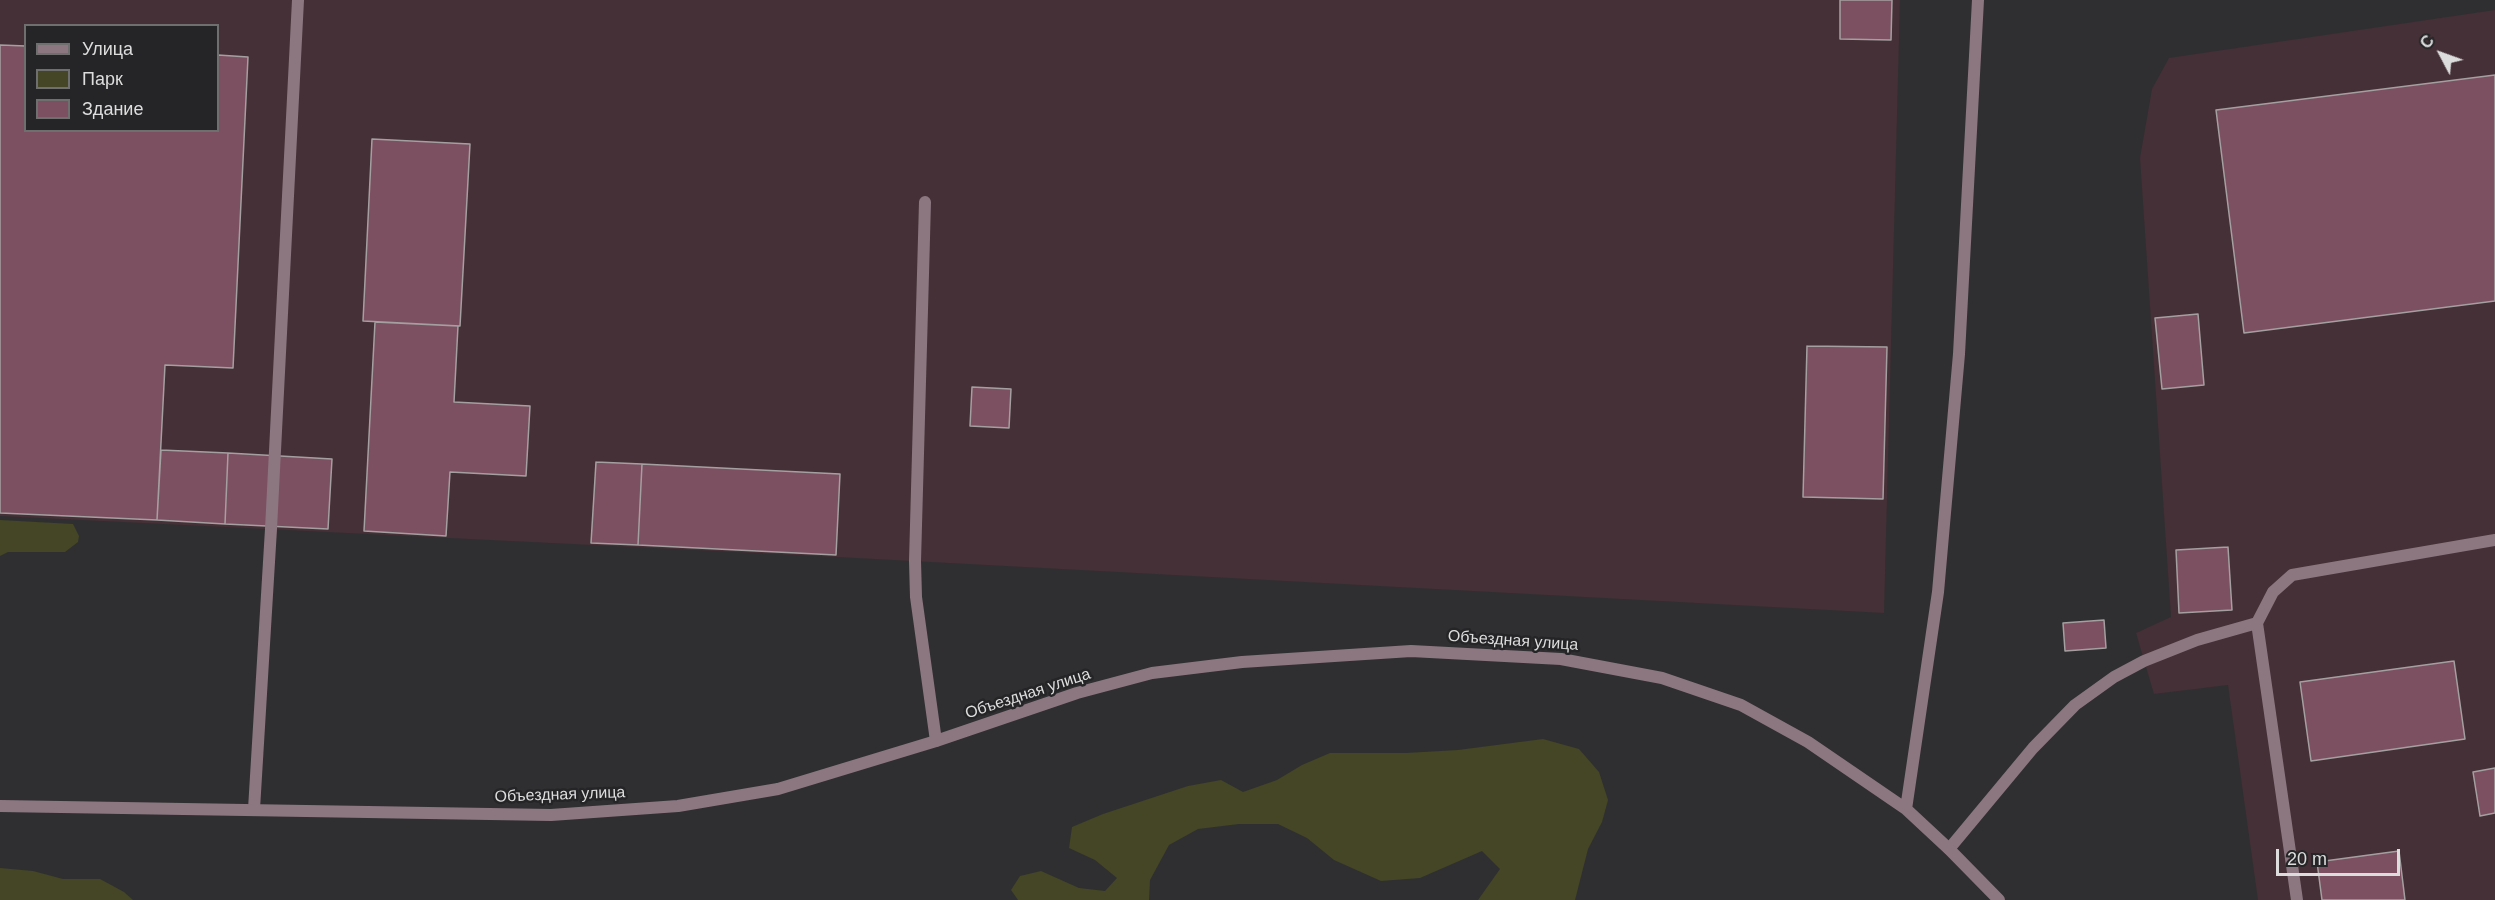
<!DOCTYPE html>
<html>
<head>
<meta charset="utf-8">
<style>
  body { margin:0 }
  #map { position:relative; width:2495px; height:900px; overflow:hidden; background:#2f2f31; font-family:Arial,sans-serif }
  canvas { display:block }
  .legend { position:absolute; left:24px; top:24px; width:195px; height:108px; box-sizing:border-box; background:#252527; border:2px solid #6f6f70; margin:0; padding:8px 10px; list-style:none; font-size:18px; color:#ddddde }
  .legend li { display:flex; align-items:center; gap:12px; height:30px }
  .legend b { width:30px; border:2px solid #6f6f70 }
  .north { position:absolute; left:2411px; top:24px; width:60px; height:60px; -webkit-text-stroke:4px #252527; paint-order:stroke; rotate:311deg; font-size:16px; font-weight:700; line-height:24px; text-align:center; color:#ddddde }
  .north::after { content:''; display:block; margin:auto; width:21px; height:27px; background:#ddddde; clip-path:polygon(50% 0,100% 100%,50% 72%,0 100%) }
  .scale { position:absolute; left:2276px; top:849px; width:124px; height:27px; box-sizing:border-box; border:3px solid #ddddde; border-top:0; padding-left:8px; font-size:18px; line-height:21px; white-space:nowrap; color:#ddddde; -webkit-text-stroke:4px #252527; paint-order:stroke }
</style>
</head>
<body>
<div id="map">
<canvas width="2495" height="900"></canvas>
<ul class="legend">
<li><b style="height:8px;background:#8c7781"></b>Улица</li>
<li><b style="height:16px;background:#444626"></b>Парк</li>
<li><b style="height:16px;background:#7c5061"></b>Здание</li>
</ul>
<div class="north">С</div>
<div class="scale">20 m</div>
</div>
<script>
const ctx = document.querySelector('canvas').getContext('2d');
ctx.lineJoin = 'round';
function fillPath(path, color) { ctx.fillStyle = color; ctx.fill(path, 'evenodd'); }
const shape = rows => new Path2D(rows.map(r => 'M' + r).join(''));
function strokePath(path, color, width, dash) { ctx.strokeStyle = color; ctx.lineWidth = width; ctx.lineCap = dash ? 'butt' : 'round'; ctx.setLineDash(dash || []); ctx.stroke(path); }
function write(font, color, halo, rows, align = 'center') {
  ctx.font = font + ' Arial,sans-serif'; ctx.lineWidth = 5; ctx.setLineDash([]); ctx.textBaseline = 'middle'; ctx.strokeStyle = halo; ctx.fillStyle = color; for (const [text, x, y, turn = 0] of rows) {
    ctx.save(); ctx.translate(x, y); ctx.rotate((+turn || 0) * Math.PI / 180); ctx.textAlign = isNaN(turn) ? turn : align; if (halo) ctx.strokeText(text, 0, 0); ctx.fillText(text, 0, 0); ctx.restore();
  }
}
const industrial = shape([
  [0,0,1900,0,1884,613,837,557,0,516],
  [26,26,218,26,218,130,26,130],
  [2495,10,2495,900,2258,900,2228,685,2154,694,2136,633,2171,617,2140,158,2152,89,2169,58]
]);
const green = shape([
  [0,520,73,524,79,536,78,542,65,552,8,552,0,556],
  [1543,739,1579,749,1599,772,1608,800,1602,822,1588,849,1575,900,1478,900,1500,869,1482,851,1420,878,1381,881,1334,860,1307,838,1278,824,1239,824,1198,829,1169,845,1150,880,1149,900,1018,900,1011,890,1020,876,1041,871,1079,888,1105,891,1117,878,1095,860,1069,848,1072,827,1103,814,1188,786,1221,780,1243,792,1277,780,1302,765,1330,753,1406,753,1458,750],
  [0,868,33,871,63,879,100,879,124,892,133,900,0,900]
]);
const building = shape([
  [1840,0,1892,0,1891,40,1840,39,1840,0],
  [0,45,26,46,26,130,218,130,218,55,248,57,233,368,165,365,157,520,0,513,0,45],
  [2495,75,2495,301,2244,333,2216,110,2495,75],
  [372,139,470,144,460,326,363,321,372,139],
  [2198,314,2204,385,2162,389,2155,318,2198,314],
  [375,322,458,326,454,402,530,406,526,476,450,472,446,536,364,531,375,322],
  [1807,346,1887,347,1883,499,1803,497,1807,346],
  [972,387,1011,389,1009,428,970,426,972,387],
  [161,450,228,453,225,524,157,520,161,450],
  [228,453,332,459,328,529,225,524,228,453],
  [596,462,642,464,638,545,591,543,596,462],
  [642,464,840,474,836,555,638,545,642,464],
  [2228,547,2232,610,2179,613,2176,550,2228,547],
  [2104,620,2106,648,2065,651,2063,623,2104,620],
  [2454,661,2465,739,2311,761,2300,682,2454,661],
  [2495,768,2495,813,2480,816,2473,772,2495,768],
  [2399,851,2405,900,2322,900,2317,862,2399,851]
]);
const service = shape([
  [925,202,915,561,916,597,936,741],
  [2257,623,2297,900],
  [254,809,271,529,298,0],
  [1949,849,2033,748,2075,705,2114,677,2144,661,2197,640,2257,623,2273,592,2292,575,2495,540]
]);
const minor = shape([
  [0,806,551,815,678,806,778,789,936,741,1077,693,1152,673,1242,662,1411,651,1561,659,1662,678,1741,705,1808,742,1906,809,1949,849,1999,900],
  [1906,809,1938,592,1959,354,1978,0]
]);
const streetNames = [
  ["Объездная улица",1513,641,4],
  ["Объездная улица",1028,694,-18],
  ["Объездная улица",560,795,-2]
];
fillPath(industrial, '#443036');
fillPath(green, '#444626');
fillPath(building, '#7c5061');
strokePath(building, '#a4a0a1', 1.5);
strokePath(service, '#8c7781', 12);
strokePath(minor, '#8c7781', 12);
write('16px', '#ddddde', '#252527', streetNames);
</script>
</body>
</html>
